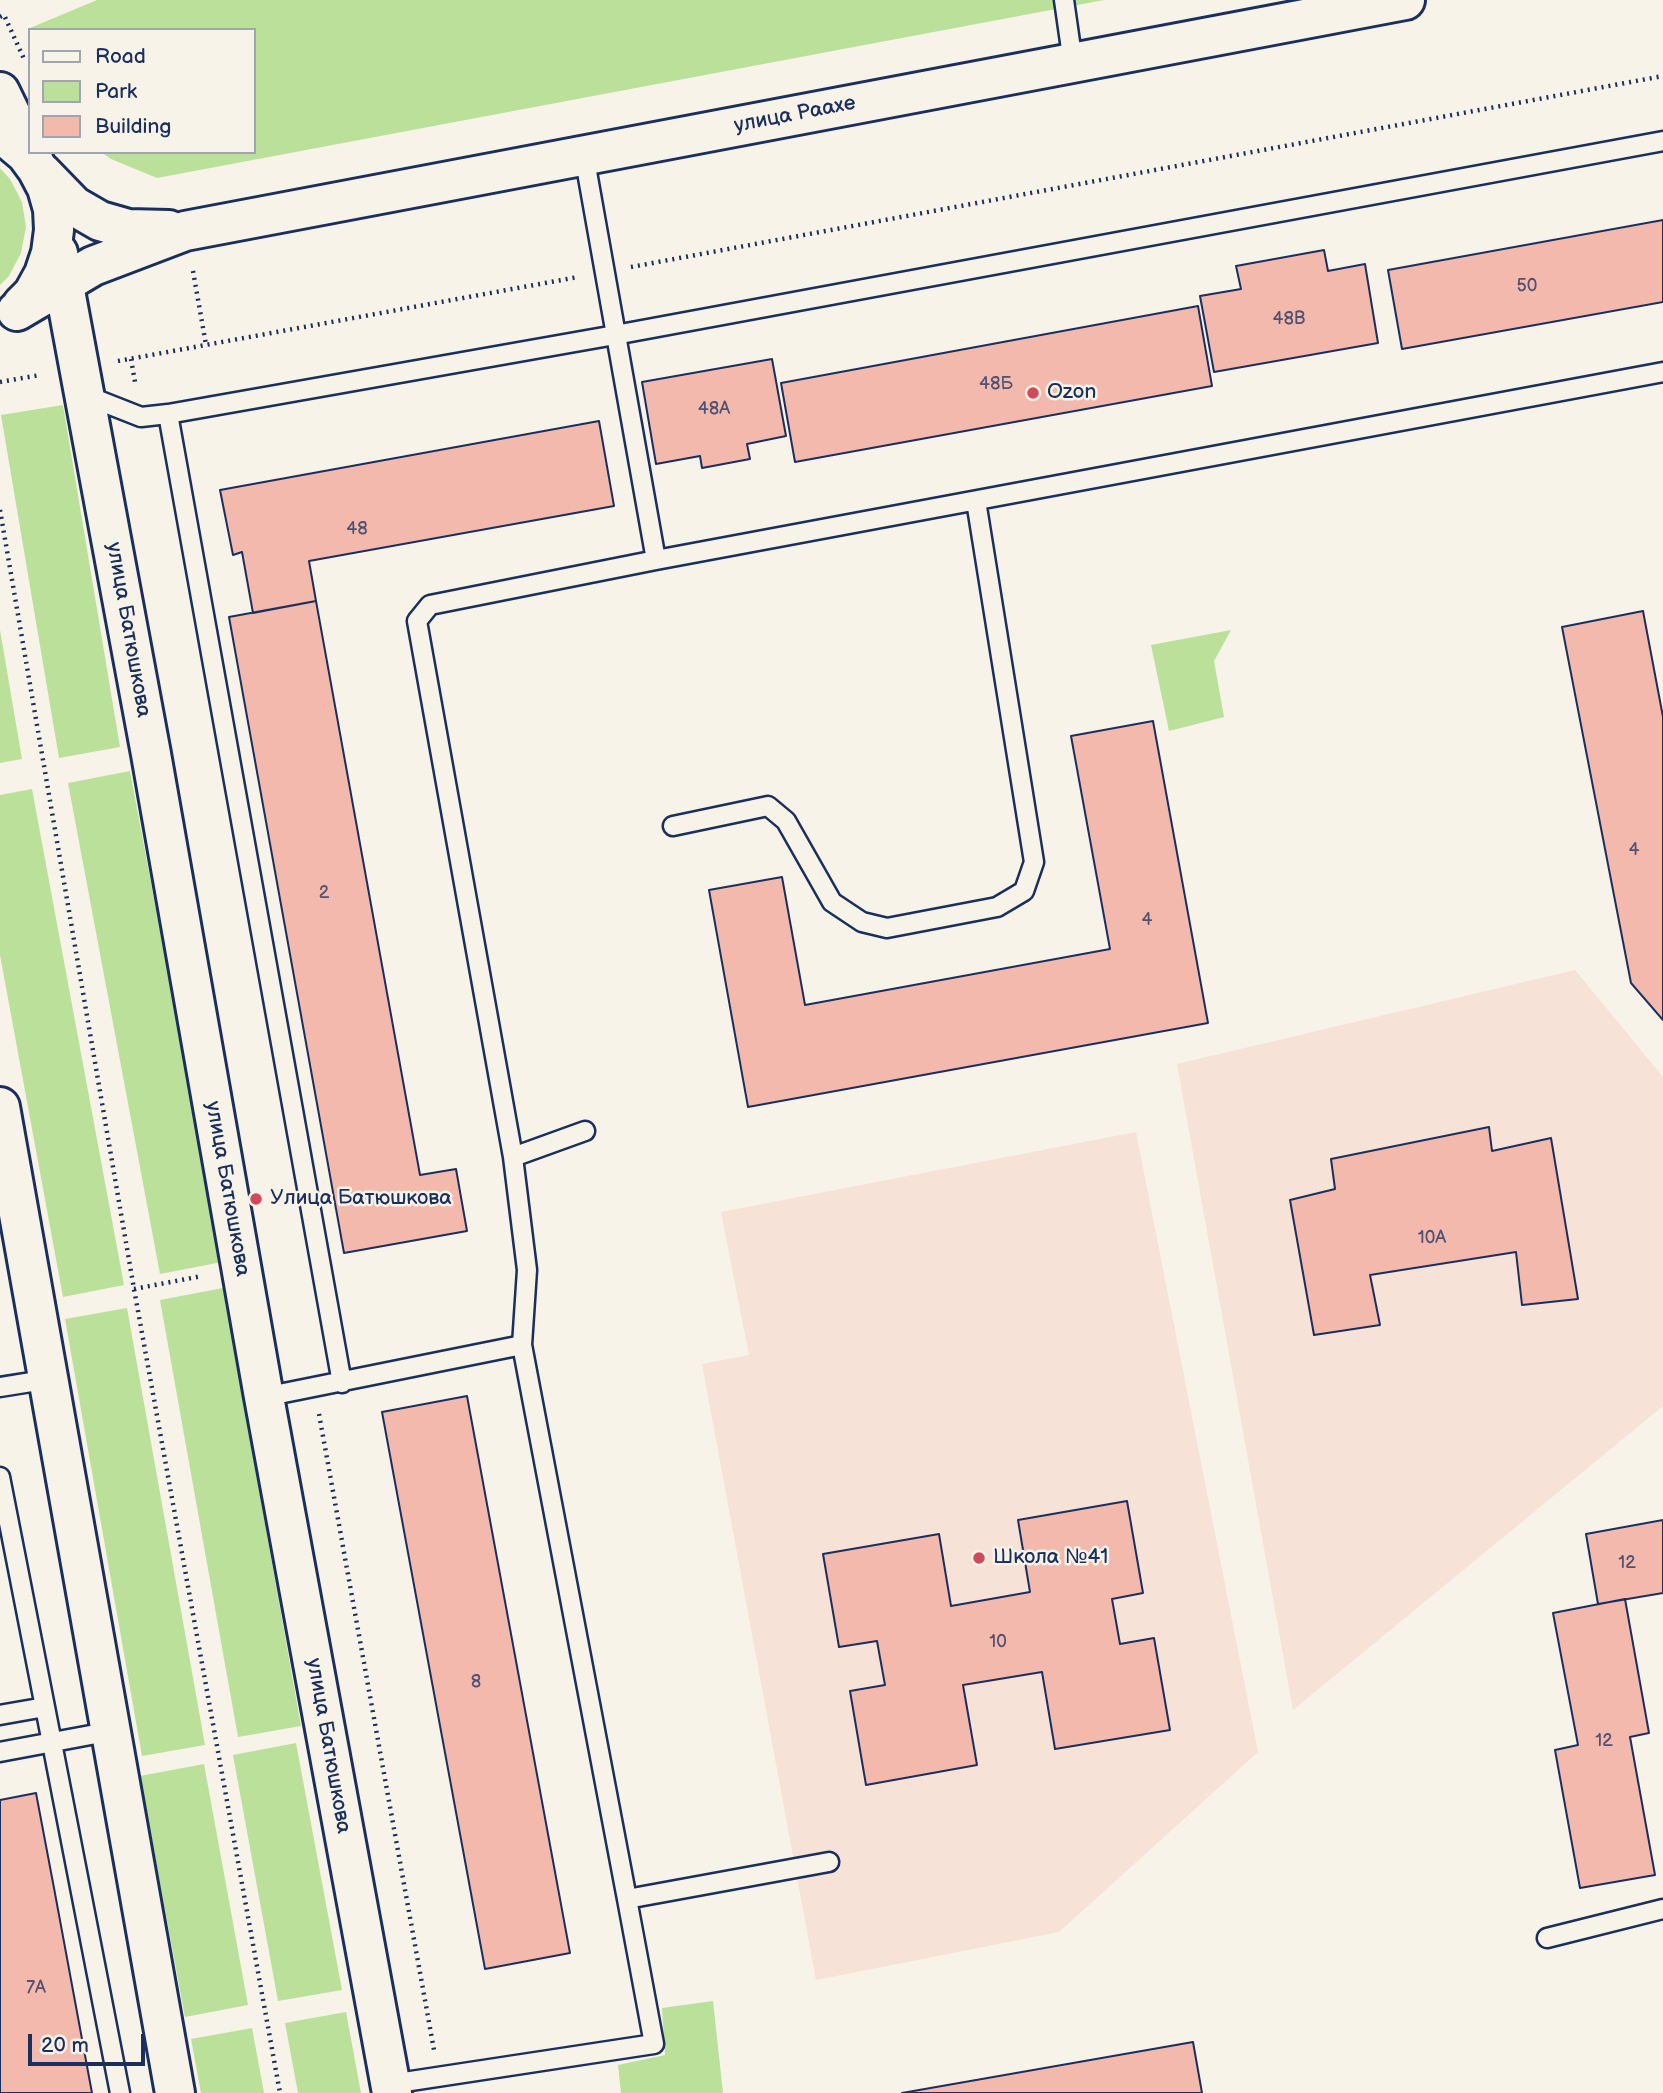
<!DOCTYPE html>
<html>
<head>
<meta charset="utf-8">
<style>
  body { margin:0 }
  #map { position:relative; width:1663px; height:2093px; overflow:hidden; background:#f7f3e8; font-family:"Balsamiq Sans",sans-serif }
  canvas { display:block }
  .legend { position:absolute; left:28px; top:28px; width:228px; height:126px; box-sizing:border-box; background:#f7f3e8; border:2px solid #9fa5b1; margin:0; padding:9px 12px; list-style:none; font-size:21px; color:#1b2f5e }
  .legend li { display:flex; align-items:center; gap:14px; height:35px }
  .legend b { width:35px; border:2px solid #9fa5b1 }
  .scale { position:absolute; left:28px; top:2034px; width:117px; height:32px; box-sizing:border-box; border:4px solid #1b2f5e; border-top:0; padding-left:9px; font-size:21px; line-height:24px; white-space:nowrap; color:#1b2f5e; -webkit-text-stroke:5px #f7f3e8; paint-order:stroke }
</style>
</head>
<body>
<div id="map">
<canvas width="1663" height="2093"></canvas>
<ul class="legend">
<li><b style="height:9px;background:#f7f3e8"></b>Road</li>
<li><b style="height:19px;background:#bbe09a"></b>Park</li>
<li><b style="height:19px;background:#f3b9ad"></b>Building</li>
</ul>
<div class="scale">20 m</div>
</div>
<script>
const ctx = document.querySelector('canvas').getContext('2d');
ctx.lineJoin = 'round';
function fillPath(path, color) { ctx.fillStyle = color; ctx.fill(path, 'evenodd'); }
const shape = rows => new Path2D(rows.map(r => 'M' + r).join(''));
function strokePath(path, color, width, dash) { ctx.strokeStyle = color; ctx.lineWidth = width; ctx.lineCap = dash ? 'butt' : 'round'; ctx.setLineDash(dash || []); ctx.stroke(path); }
function write(font, color, halo, rows, align = 'center') {
  ctx.font = font + ' "Balsamiq Sans",sans-serif'; ctx.lineWidth = 5; ctx.setLineDash([]); ctx.textBaseline = 'middle'; ctx.strokeStyle = halo; ctx.fillStyle = color; for (const [text, x, y, turn = 0] of rows) {
    ctx.save(); ctx.translate(x, y); ctx.rotate((+turn || 0) * Math.PI / 180); ctx.textAlign = isNaN(turn) ? turn : align; if (halo) ctx.strokeText(text, 0, 0); ctx.fillText(text, 0, 0); ctx.restore();
  }
}
const built = shape([
  [1575,970,1663,1077,1663,1406,1293,1710,1177,1064],
  [1136,1132,1258,1752,1059,1932,816,1980,702,1364,749,1355,721,1212]
]);
const green = shape([
  [97,0,1104,0,157,178,111,159,101,152,254,152,254,30,31,30,30,28],
  [0,168,10,179,22,202,26,227,21,253,9,276,0,285],
  [63,405,120,747,59,758,1,415],
  [0,630,22,759,0,763],
  [1231,630,1214,661,1224,717,1169,731,1151,645],
  [130,771,222,1262,160,1274,68,783],
  [32,789,124,1285,63,1297,0,955,0,795],
  [223,1288,301,1726,238,1737,160,1300],
  [127,1308,205,1745,142,1756,65,1319],
  [296,1743,342,1990,278,2001,233,1755],
  [204,1764,248,2005,185,2017,140,1776],
  [713,2001,723,2093,621,2093,618,2065,665,2055,662,2008],
  [346,2012,361,2093,298,2093,285,2023],
  [252,2028,264,2093,201,2093,191,2039]
]);
const building = shape([
  [1663,220,1663,302,1402,349,1388,270,1663,220],
  [1324,250,1328,271,1365,264,1378,343,1214,372,1200,296,1241,289,1236,266,1324,250],
  [1198,306,1212,386,795,462,781,383,1198,306],
  [772,359,786,436,747,444,750,459,702,468,700,456,656,464,642,382,772,359],
  [599,421,614,506,309,561,316,601,253,613,242,552,233,555,220,490,599,421],
  [316,601,420,1175,456,1169,467,1231,344,1253,229,617,316,601],
  [1643,611,1663,717,1663,1020,1631,983,1562,627,1643,611],
  [1153,721,1208,1023,748,1107,709,890,782,877,805,1005,1110,949,1071,736,1153,721],
  [1489,1127,1492,1151,1551,1138,1578,1299,1522,1305,1516,1252,1370,1275,1380,1325,1314,1335,1290,1200,1335,1189,1331,1159,1489,1127],
  [467,1396,570,1953,485,1969,382,1412,467,1396],
  [1127,1501,1143,1593,1112,1599,1120,1644,1154,1638,1170,1730,1055,1749,1042,1672,963,1685,977,1765,866,1785,850,1691,885,1685,877,1641,839,1647,823,1554,939,1534,951,1606,1030,1592,1018,1520,1127,1501],
  [1663,1520,1663,1593,1598,1604,1586,1534,1663,1520],
  [1625,1599,1649,1733,1630,1737,1655,1875,1580,1888,1555,1750,1578,1745,1553,1613,1625,1599],
  [36,1793,54,1888,92,2093,0,2093,0,1800,36,1793],
  [1193,2042,1202,2093,902,2093,1193,2042]
]);
const path = shape([
  [0,17,4,15,25,61],
  [631,267,1663,76],
  [193,271,206,345],
  [131,359,135,382],
  [118,361,578,277],
  [0,382,40,375],
  [0,510,134,1289,280,2093],
  [134,1289,202,1276],
  [319,1414,434,2050]
]);
const service = shape([
  [1064,0,1073,63],
  [584,155,656,560],
  [85,395,141,417,168,414,342,1383],
  [168,414,615,335,1663,141],
  [673,826,768,806,786,821,832,902,862,922,887,928,997,907,1024,891,1034,862,976,501],
  [513,1157,417,621,430,605,656,560,1663,372],
  [522,1345,627,1899],
  [0,1387,50,1379],
  [264,1397,522,1345,527,1270,513,1157,585,1131],
  [0,1477,45,1707,0,1715],
  [45,1707,120,2093],
  [0,1752,112,1731],
  [1547,1938,1663,1909],
  [391,2084,654,2044,627,1899,829,1862]
]);
const tertiary = shape([
  [0,92,35,164],
  [58,253,151,754,264,1397,392,2093],
  [0,1107,175,2093]
]);
const secondary = shape([
  [0,132,26,154,37,169,47,188,53,209,54,230,51,253,44,274,33,294,22,305],
  [42,173,74,206,100,221,128,229,169,230],
  [17,311,93,266,185,231,1405,0]
]);
const markers = [
  [1033,393,7,"#d1495b"],
  [256,1199,7,"#d1495b"],
  [979,1558,7,"#d1495b"]
];
const numberNames = [
  ["50",1527,286],
  ["48В",1289,319],
  ["48Б",996,384],
  ["48А",714,409],
  ["48",357,529],
  ["4",1634,850],
  ["2",324,893],
  ["4",1147,920],
  ["10А",1432,1238],
  ["12",1627,1563],
  ["10",998,1642],
  ["8",476,1682],
  ["12",1604,1741],
  ["7А",36,1988]
];
const streetNames = [
  ["улица Раахе",795,115,-11],
  ["улица Батюшкова",128,630,80],
  ["улица Батюшкова",227,1189,80],
  ["улица Батюшкова",328,1746,80]
];
const poiNames = [
  ["Ozon",1047,393],
  ["Улица Батюшкова",270,1199],
  ["Школа №41",993,1558]
];
fillPath(built, '#f6e2d6');
fillPath(green, '#bbe09a');
fillPath(building, '#f3b9ad');
strokePath(building, '#1b2f5e', 2);
strokePath(service, '#1b2f5e', 23);
strokePath(tertiary, '#1b2f5e', 44);
strokePath(secondary, '#1b2f5e', 44);
strokePath(path, '#1b2f5e', 4.5, [2, 5]);
strokePath(service, '#f7f3e8', 18);
strokePath(tertiary, '#f7f3e8', 38);
strokePath(secondary, '#f7f3e8', 38);
for (const [x, y, r, color] of markers) { const dot = new Path2D(); dot.arc(x, y, r, 0, 2 * Math.PI); ctx.fillStyle = color; ctx.fill(dot); strokePath(dot, '#f7f3e8', 2.5); }
write('18px', '#515272', null, numberNames);
write('21px', '#1b2f5e', '#f7f3e8', streetNames);
write('21px', '#1b2f5e', '#f7f3e8', poiNames, 'left');
</script>
</body>
</html>
